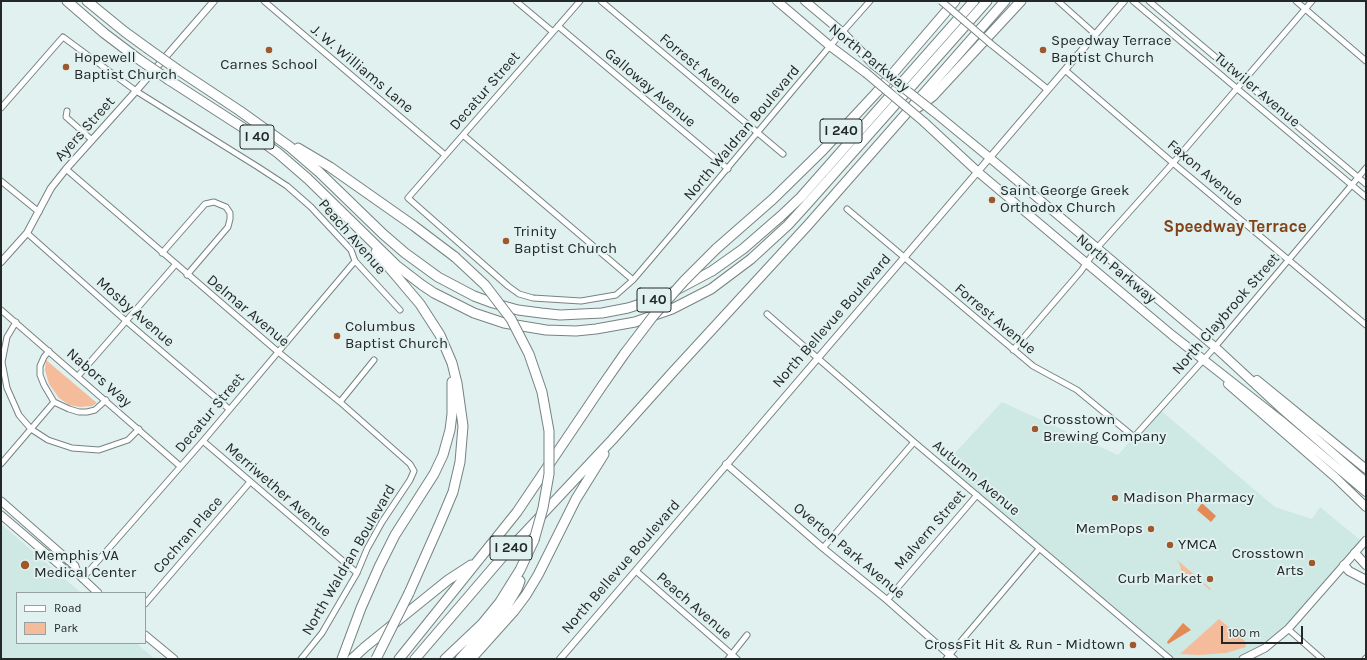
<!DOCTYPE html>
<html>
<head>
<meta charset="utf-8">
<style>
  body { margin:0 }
  #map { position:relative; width:1367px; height:660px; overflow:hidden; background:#e1f1ef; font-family:Karla,sans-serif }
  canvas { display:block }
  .frame { position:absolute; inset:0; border:2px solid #232929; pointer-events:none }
  .legend { position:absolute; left:16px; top:592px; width:130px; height:52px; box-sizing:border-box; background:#e1f1ef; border:1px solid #95a1a0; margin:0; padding:5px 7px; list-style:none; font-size:12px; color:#232929 }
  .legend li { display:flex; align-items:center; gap:8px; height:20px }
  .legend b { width:20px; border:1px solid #95a1a0 }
  .scale { position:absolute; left:1221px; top:626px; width:82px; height:18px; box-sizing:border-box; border:2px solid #232929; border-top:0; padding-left:5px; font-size:12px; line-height:14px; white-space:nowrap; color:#232929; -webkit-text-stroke:3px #e1f1ef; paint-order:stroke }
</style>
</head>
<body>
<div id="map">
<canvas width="1367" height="660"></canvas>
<div class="frame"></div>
<ul class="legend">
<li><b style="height:5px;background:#fff"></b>Road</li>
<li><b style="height:11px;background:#f5bc9c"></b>Park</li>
</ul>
<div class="scale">100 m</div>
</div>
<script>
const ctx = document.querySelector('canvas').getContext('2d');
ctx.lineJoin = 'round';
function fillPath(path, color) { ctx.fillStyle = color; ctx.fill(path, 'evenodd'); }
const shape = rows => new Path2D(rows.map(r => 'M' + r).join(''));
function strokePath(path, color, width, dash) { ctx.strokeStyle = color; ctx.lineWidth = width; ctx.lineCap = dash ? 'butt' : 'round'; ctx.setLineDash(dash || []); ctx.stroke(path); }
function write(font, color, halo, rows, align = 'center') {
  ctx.font = font + ' Karla,sans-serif'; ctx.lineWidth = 4; ctx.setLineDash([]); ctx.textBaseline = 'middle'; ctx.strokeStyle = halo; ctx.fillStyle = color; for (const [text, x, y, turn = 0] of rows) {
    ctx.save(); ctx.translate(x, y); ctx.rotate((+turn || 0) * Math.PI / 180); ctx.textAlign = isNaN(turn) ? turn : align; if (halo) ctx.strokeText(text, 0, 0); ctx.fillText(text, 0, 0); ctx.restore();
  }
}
const built = shape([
  [1002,402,1118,455,1159,409,1275,507,1312,519,1320,507,1364,543,1288,629,1243,659,1170,659,943,466],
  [1,524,81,593,17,593,17,643,136,643,155,659,1,659]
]);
const green = shape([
  [46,360,97,403,92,406,80,407,69,405,59,398,49,384,45,370],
  [1177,560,1211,589,1210,590,1201,582,1195,582,1181,570,1180,565],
  [1219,619,1245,641,1246,647,1226,653,1199,655,1180,654]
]);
const water = shape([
  [1202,503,1216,516,1211,522,1197,510],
  [1183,623,1191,630,1168,644,1167,642]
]);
const minor = shape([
  [264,1,445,155],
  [516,1,553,32],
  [580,1,408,198,508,286,519,294,533,298,581,301,616,295,633,280,673,233,830,46,870,1],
  [601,1,783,154],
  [1058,1,1095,34],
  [1133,1,1366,197],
  [1149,1,1366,184],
  [1296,1,1366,61],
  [558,26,728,169],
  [1065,70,1173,163,1366,325],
  [1,108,63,37,136,91,258,167,287,186,311,207,351,250,355,261,400,310],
  [67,111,66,117,92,140],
  [463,135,633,280],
  [66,169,277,351,340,402,410,464,414,471,410,480,382,522,367,549,357,573,322,633,301,659],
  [1,181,39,212],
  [847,209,1033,366,1077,390,1134,437,1215,347,1366,168],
  [27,233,126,321,229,409],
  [162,253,205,204,214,202,226,207,230,213,230,219,228,227,187,275],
  [1,310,180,466],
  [767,314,914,442,1170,659],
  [16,322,7,337,2,362,7,388,19,415,31,429,48,440,72,448,99,450,128,440,139,429],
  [1013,350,1081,271,1097,248,1173,163,1312,1],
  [49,351,44,357,40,366,40,375,44,385,54,402,69,409,79,412,87,412,95,410,106,400],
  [78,376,175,265],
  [340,402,374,360],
  [203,441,357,573],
  [1,464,54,402],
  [823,548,914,442],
  [636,571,737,659],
  [82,579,203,441,355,261],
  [887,600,977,495],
  [145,604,250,482],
  [1288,629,1322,659],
  [728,659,747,635],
  [946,659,1039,549],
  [1365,659,1366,658]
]);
const tertiary = shape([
  [991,44,1047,89],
  [1,262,27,233,51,188,66,169,136,91,214,1],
  [726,464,823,548,887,600,954,659],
  [560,659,1124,1]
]);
const secondary = shape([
  [1,501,75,566,77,573,98,593],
  [1,515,69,573,77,573],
  [145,635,174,659],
  [1243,659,1265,648,1288,629,1366,540]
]);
const primary = shape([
  [777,1,830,46,866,73],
  [805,1,842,32,873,64],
  [934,112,990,158,1215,347,1283,410,1366,482],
  [924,122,978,172,1172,335,1284,423,1366,492],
  [1257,380,1366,469],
  [1228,384,1335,477,1366,507],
  [1355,553,1366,565],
  [1344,565,1349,571,1366,580]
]);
const motorway = shape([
  [67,1,104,33,137,58],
  [87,1,125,32,147,48],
  [178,70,240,111,290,147,319,172,383,234,405,253,438,277,474,296,493,303,518,310,541,313,560,315,602,313,628,308,665,296,712,271,743,249,781,216,801,197,974,1],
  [169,80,245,129,278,153,308,179,396,265,422,285,434,293,474,313,504,323,546,330,576,331,596,329,635,322,672,309,711,289,751,259,788,225,808,203,987,1],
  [917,108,933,96,1021,1],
  [298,148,330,167,414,226,455,257],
  [716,249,773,199,823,150,877,92,955,1],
  [376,252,420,304,440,335,452,363,457,383,463,426,460,462,453,492,440,523,409,593],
  [342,659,361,608,379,567,395,535,434,474,443,455,450,430,452,414,452,382],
  [352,659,365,647,448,580,471,565],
  [399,659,517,512,602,386,625,353],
  [415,659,505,554,612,440,672,373,808,225,1005,1],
  [445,659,482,624,500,602,520,570,534,540],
  [460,659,496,619,508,604,517,589,520,581],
  [471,659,514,611,526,595,538,575,576,499,604,454]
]);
const tertiaryBridge = shape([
  [941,1,991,44]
]);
const primaryBridge = shape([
  [873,64,934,112],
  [866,73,924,122]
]);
const motorwayBridge = shape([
  [147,48,178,70],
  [137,58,169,80],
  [455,257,485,285,511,319,529,354,542,392,549,431,549,474,543,508,534,540],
  [625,353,654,315,684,281,716,249],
  [376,659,409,593]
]);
const markers = [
  [269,50,4,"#9d582c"],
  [1043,50,4,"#9d582c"],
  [66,67,4,"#9d582c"],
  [992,200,4,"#9d582c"],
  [506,241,4,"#9d582c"],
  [337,336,4,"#9d582c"],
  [1035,429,4,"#9d582c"],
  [1115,498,4,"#9d582c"],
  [1151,529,4,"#9d582c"],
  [1170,545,4,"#9d582c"],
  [1312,563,4,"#9d582c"],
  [25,565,5,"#9d582c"],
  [1210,579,4,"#9d582c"],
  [1133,645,4,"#9d582c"]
];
const shields = [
  [841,131,42],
  [257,137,34],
  [654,300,34],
  [511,548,42]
];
const shieldNames = [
  ["I 240",841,131],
  ["I 40",257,137],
  ["I 40",654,300],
  ["I 240",511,548]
];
const poiNames = [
  ["Speedway Terrace",1051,41],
  ["Baptist Church",1051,58],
  ["Hopewell",74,58],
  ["Baptist Church",74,75],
  ["Carnes School",269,65,"center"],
  ["Saint George Greek",1000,191],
  ["Orthodox Church",1000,208],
  ["Trinity",514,232],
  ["Baptist Church",514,249],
  ["Columbus",345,327],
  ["Baptist Church",345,344],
  ["Crosstown",1043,420],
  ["Brewing Company",1043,437],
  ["Madison Pharmacy",1123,498],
  ["MemPops",1143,529,"right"],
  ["YMCA",1178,545],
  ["Crosstown",1304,554,"right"],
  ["Arts",1304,571,"right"],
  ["Memphis VA",34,556],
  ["Medical Center",34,573],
  ["Curb Market",1202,579,"right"],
  ["CrossFit Hit & Run - Midtown",1125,645,"right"]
];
const streetNames = [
  ["North Parkway",869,58,39],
  ["J. W. Williams Lane",362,69,40],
  ["Forrest Avenue",700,69,40],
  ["Galloway Avenue",650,88,40],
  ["Tutwiler Avenue",1257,90,40],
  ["Decatur Street",485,91,-49],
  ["Ayers Street",85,129,-48],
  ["North Waldran Boulevard",742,133,-50],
  ["Faxon Avenue",1205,173,40],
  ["Peach Avenue",352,237,49],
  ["North Parkway",1116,269,40],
  ["Delmar Avenue",248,311,40],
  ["Mosby Avenue",135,312,41],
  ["North Claybrook Street",1226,314,-49],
  ["Forrest Avenue",995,319,40],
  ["North Bellevue Boulevard",832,321,-49],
  ["Nabors Way",99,378,41],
  ["Decatur Street",210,413,-50],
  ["Autumn Avenue",976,478,40],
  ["Merriwether Avenue",278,490,41],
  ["Malvern Street",930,530,-49],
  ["Cochran Place",188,535,-49],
  ["Overton Park Avenue",849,551,40],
  ["North Waldran Boulevard",349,560,-60],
  ["North Bellevue Boulevard",621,567,-49],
  ["Peach Avenue",694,606,41]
];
const quarterNames = [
  ["Speedway Terrace",1235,227]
];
fillPath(built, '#cee8e4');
fillPath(green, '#f5bc9c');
fillPath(water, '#e48b55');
strokePath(minor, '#758482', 7);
strokePath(tertiary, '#758482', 8);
strokePath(secondary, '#758482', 9);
strokePath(primary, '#758482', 10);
strokePath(motorway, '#758482', 11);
strokePath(minor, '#fff', 5);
strokePath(tertiary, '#fff', 6);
strokePath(secondary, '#fff', 7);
strokePath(primary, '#fff', 8);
strokePath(motorway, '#fff', 9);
strokePath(tertiaryBridge, '#758482', 8, []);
strokePath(primaryBridge, '#758482', 10, []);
strokePath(motorwayBridge, '#758482', 11, []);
strokePath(tertiaryBridge, '#fff', 6);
strokePath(primaryBridge, '#fff', 8);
strokePath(motorwayBridge, '#fff', 9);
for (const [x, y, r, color] of markers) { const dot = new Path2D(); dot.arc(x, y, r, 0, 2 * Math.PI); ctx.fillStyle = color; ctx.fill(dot); strokePath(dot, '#e1f1ef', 1.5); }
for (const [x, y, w] of shields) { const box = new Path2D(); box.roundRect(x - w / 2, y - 12, w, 24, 3); ctx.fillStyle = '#e1f1ef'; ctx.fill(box); strokePath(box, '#232929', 1); }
write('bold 14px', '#232929', null, shieldNames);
write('15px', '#232929', '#e1f1ef', poiNames, 'left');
write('15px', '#232929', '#e1f1ef', streetNames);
write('bold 17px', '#7f4219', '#e1f1ef', quarterNames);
</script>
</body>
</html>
